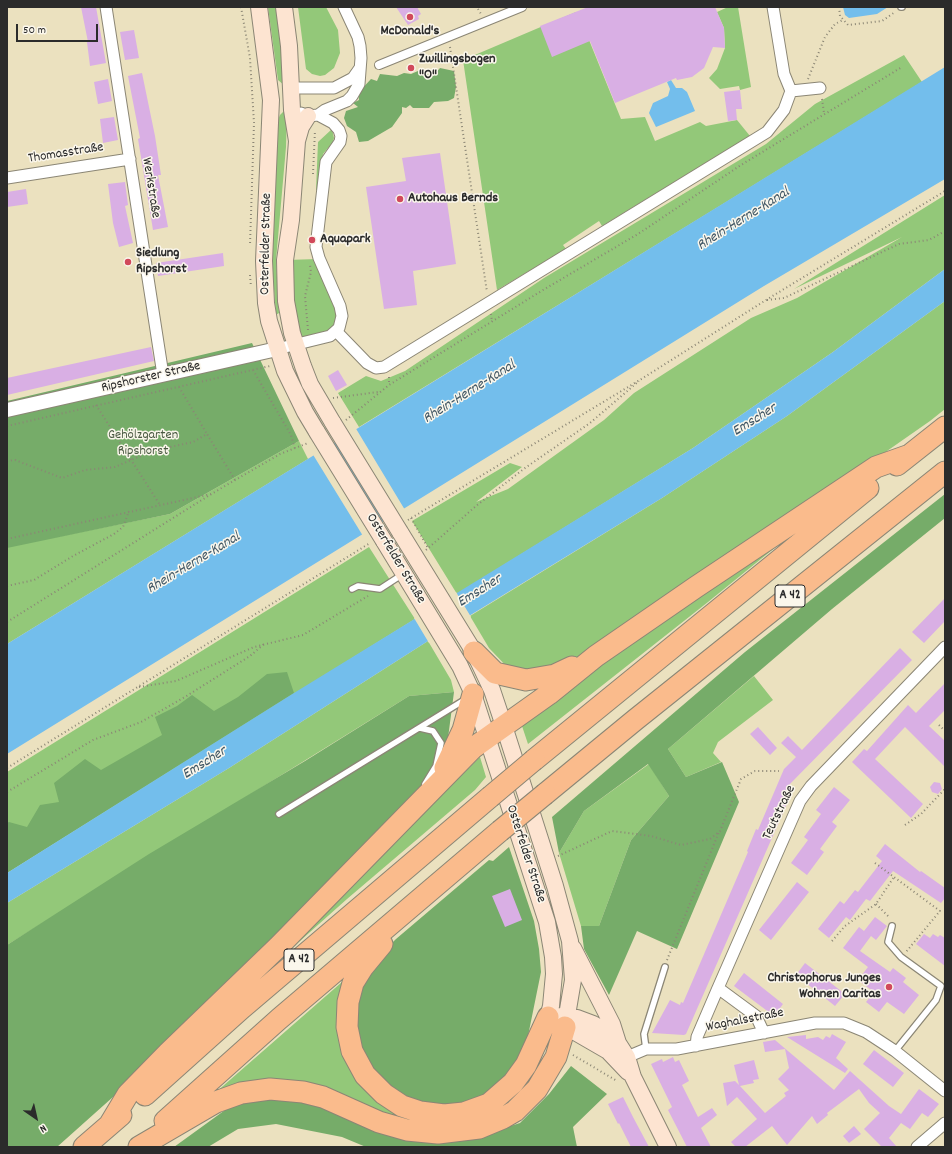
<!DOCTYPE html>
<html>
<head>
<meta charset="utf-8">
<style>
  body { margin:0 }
  #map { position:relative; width:952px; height:1154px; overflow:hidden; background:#ebe1bf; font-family:Dekko,sans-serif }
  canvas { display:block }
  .frame { position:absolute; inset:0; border:8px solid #2b2b2b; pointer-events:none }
  .north { position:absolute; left:16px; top:1098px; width:40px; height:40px; -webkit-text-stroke:3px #fbf7ec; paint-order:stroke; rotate:146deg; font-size:11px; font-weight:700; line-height:16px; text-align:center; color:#2b2b2b }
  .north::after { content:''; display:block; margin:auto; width:14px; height:18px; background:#2b2b2b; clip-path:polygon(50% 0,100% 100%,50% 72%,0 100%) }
  .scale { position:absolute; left:16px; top:24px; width:82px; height:18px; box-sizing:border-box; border:2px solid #2b2b2b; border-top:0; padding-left:5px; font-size:12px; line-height:14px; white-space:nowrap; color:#2b2b2b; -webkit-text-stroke:3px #fbf7ec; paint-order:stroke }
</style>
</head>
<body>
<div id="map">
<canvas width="952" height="1154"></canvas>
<div class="frame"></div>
<div class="north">N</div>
<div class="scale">50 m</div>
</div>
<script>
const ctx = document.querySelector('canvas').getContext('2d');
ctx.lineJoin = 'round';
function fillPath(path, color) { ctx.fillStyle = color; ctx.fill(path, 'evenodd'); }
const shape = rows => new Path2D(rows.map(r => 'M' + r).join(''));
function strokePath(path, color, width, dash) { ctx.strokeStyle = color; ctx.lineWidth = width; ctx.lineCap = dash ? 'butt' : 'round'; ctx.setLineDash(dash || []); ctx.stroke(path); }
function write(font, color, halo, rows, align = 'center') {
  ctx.font = font + ' Dekko,sans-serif'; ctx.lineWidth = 3; ctx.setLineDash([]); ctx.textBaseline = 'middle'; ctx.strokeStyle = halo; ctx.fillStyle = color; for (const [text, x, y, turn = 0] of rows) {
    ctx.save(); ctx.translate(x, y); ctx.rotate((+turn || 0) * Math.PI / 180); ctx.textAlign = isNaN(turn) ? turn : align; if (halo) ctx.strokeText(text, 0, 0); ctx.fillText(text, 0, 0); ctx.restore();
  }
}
const green = shape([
  [268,7,279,7,285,86,278,80],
  [298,7,326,7,338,30,340,53,334,68,325,75,320,76,312,74,306,69],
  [728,7,738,7,751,87,740,90,739,86,720,89,709,78,717,69,725,48,724,28,717,12],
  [576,12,587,35,621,119,645,117,655,141,700,122,706,126,737,120,750,136,602,226,599,221,563,245,566,249,497,290,463,60],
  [904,55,922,82,359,427,338,393,366,376,381,381,405,371,544,278,766,144,815,104],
  [284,111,287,111,286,147,276,260,279,313,276,315,271,250,275,127,280,115],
  [332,129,334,138,333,142,323,154,319,190,316,190,318,142],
  [945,195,945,269,833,352,693,448,457,594,412,521,510,463,522,467,476,502,508,489,604,420,634,393,751,318,797,298,902,237,794,289],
  [317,259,341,312,336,332,296,344,287,260],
  [945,301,945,409,930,421,758,541,593,649,560,667,511,671,489,648,470,616,662,498,787,416],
  [299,441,308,459,7,644,7,547,170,514],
  [788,537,708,602,528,744,520,720],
  [369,547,415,619,7,873,7,772],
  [428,641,451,680,454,692,409,696,7,945,7,903,229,768],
  [754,676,773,700,718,742,713,753,721,762,686,777,668,749],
  [480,757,486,777,475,790,347,899,263,974],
  [649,764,669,796,631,840,599,926,581,926,559,853,584,811],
  [350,975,454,1127,207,1100]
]);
const forest = shape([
  [440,68,454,71,456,87,454,98,448,101,434,102,429,108,413,108,410,105,406,108,402,107,402,113,392,127,368,141,359,142,356,132,347,126,344,118,346,111,358,107,353,103,359,100,358,93,371,79,377,81,380,74,397,76,404,73,411,74,418,71,433,76],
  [252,343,299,441,170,514,7,548,7,401],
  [945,494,945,518,832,609,668,749,686,777,722,762,739,802,677,949,637,931,609,995,584,949,581,926,599,926,631,840,669,796,648,764,584,811,559,853,552,817,745,652],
  [287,672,294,693,7,873,7,823,9,822,27,827,40,805,59,802,54,783,85,759,101,770,162,735,155,717,177,706,192,695,214,711,238,697,267,674],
  [454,692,448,738,435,773,132,1080,57,1147,7,1147,7,945,149,854,305,761,409,696],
  [509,847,534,921,539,949,541,972,528,1036,533,1042,499,1088,458,1108,415,1105,375,1077,356,1042,356,997,376,959,396,939,489,860,493,861],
  [571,1066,607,1094,573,1127,577,1147,366,1147,342,1137,276,1124,238,1129,208,1147,174,1147,232,1105,254,1097,294,1097,341,1113,381,1134,438,1138,486,1134,520,1123,549,1094]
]);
const water = shape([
  [843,7,888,7,877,14,849,18,845,15],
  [945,67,945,179,764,286,7,754,7,644],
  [671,80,676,88,682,88,687,92,695,111,656,127,649,113,653,103,668,96,670,89,667,82],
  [945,269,945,301,787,416,662,498,428,641,229,768,7,903,7,873,294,693,693,448,833,352]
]);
const pier = shape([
  [355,427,405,510,398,515,348,431],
  [319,449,369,532,363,536,312,453],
  [456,592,471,617,429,643,414,618]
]);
const building = shape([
  [81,7,96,7,106,63,90,66,87,42,88,42],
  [396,7,417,7,421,14,418,16,419,19,408,25],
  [588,7,715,7,724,28,725,48,713,47,704,68,692,77,677,80,676,78,615,103,590,41,552,57,540,26],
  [134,30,139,58,125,60,120,32],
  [142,73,155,136,161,175,158,175,168,227,153,230,138,139,140,138,128,76],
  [108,79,112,101,98,104,94,82],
  [740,90,742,109,736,109,737,120,728,121,724,92],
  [114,117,118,140,103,143,100,119],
  [440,153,456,264,413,271,417,305,384,309,366,187,406,181,402,158],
  [125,182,128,205,125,206,133,243,119,247,113,223,108,184],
  [26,189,28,204,7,207,7,192],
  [223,253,224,266,158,276,156,263],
  [151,347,154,361,7,395,7,378],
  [338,370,347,385,336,391,328,376],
  [945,598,945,621,924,643,912,632],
  [900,648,912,660,787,787,793,790,686,1034,684,1035,652,1033,670,1000,680,1005,681,1002,683,1003,748,852,747,851,756,829,758,830,784,769,796,757,781,743,788,736,802,750],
  [945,683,945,710,929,726,945,741,945,767,905,727,875,759,923,804,911,818,852,762,864,749,867,751,908,705,916,713],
  [758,727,777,748,770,755,750,734],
  [934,782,940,783,942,789,938,794,932,792,930,787],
  [834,787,850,800,832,822,837,826,820,849,824,852,807,875,791,863,808,840,804,837,821,814,816,810],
  [885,844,920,872,921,871,945,888,945,898,941,903,893,871,870,901,866,899,850,920,846,917,829,938,818,929,840,901,844,904,855,890,858,892,882,861,876,856],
  [797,882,809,892,771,940,759,930],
  [510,889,522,920,505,927,492,896],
  [875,917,887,926,876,940,871,936,860,951,890,972,893,968,906,978,903,982,919,995,904,1014,887,1002,879,1012,866,1002,874,992,858,980,868,967,843,948,859,927,864,931],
  [924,934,930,938,933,934,938,937,940,935,945,938,945,966,916,944],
  [805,963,845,994,835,1006,796,975],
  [744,973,783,1004,774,1016,734,986],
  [832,1034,846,1042,836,1058,848,1069,845,1073,787,1037,806,1035,806,1039,818,1037,823,1040,826,1036,830,1038],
  [775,1040,834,1090,850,1071,889,1106,901,1114,919,1089,939,1104,928,1117,922,1113,910,1129,901,1123,889,1138,897,1147,882,1147,864,1129,880,1113,869,1103,859,1089,827,1113,828,1115,817,1124,812,1116,787,1145,772,1126,745,1147,736,1147,731,1142,757,1119,737,1097,727,1106,723,1083,735,1081,739,1085,734,1065,754,1060,759,1079,753,1080,754,1083,740,1086,765,1113,786,1096,784,1093,789,1090,778,1079,789,1068,785,1049,765,1052,763,1042],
  [874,1050,904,1073,893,1087,863,1064],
  [673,1057,675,1062,679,1060,689,1081,682,1085,698,1117,712,1108,717,1115,701,1128,711,1147,687,1147,668,1110,672,1107,651,1064,662,1059,663,1062],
  [623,1097,633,1117,649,1147,631,1147,619,1123,618,1124,608,1104],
  [854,1126,861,1134,849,1143,843,1136]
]);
const path = shape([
  [241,7,250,58,254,123,250,245],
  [839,7,840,16,848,25,882,21,895,12],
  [478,9,481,14],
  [450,47,487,292],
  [808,79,825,37,835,24,843,20],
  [822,99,824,113],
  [313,174,315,130],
  [250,275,251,287],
  [767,300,784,298,899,244,929,240,945,231],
  [491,314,492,322],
  [308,330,305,296,311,272,310,265],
  [253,370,291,435,295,449],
  [389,377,389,385],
  [179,387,207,434],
  [333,398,378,392],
  [96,405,160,505],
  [346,420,389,385,543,290,638,234,741,165,902,67],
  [7,426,270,366],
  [7,461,15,460,62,478,85,470,115,467,152,451,193,442,207,434,235,480],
  [411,518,428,548],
  [408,520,643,378,766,300,945,191],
  [7,539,211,494],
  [426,550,476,506,525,468,590,423,639,381],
  [7,586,34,580,73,556,114,534,123,527,129,511],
  [7,622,213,493,280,454,308,443],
  [139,687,176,681,254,647,303,635,368,596],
  [939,725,945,731],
  [7,768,370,543],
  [7,792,93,740,141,722,185,697,250,656,264,644],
  [905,825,921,814,945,789],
  [558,856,612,831,651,836,681,845,710,839,720,831,741,779,755,771,779,771],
  [875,863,940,911,906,952],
  [876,904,890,918],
  [832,941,845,926,876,904,894,877],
  [667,960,719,832],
  [573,1055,617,1081]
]);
const service = shape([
  [901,7,902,7],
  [352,589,358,586,380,589,403,574],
  [420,728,433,731,441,743,436,766,425,784],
  [279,814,466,699],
  [892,926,888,942,901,957,941,986,936,1000,895,1051],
  [646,1049,644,1034,665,967]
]);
const pedestrian = shape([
  [379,65,522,7]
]);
const minor = shape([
  [106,7,163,375],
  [292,88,334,88,353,78,360,68],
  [791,91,820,88],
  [318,115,325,110,347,101,352,96,359,84,361,58,360,46,358,37,344,7],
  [7,178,130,159],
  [336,331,367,363,376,368,384,367,767,132,784,110,791,91,784,74,773,7],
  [277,349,330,336,339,328,342,316,340,306,319,258,316,247,326,162,340,142,341,136,339,130,333,123,318,115,308,116,301,113],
  [764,1033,756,1016,718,988,800,801,811,786,945,647],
  [696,1046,697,1037,718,988],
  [627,1057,646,1049,677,1049,815,1023,844,1023,866,1032,895,1051,945,1091],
  [917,1147,945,1123]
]);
const tertiary = shape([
  [7,410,277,349]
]);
const secondary = shape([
  [259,7,271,100,264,261,266,303,269,321,285,371,305,412,317,432],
  [284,7,289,46,292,110,297,141,291,220,285,260,286,301,292,333,303,366,310,384,333,423],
  [297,141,301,127,308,116],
  [400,532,474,652,492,690,504,726,555,886,570,941,573,980,565,1027],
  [384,541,460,666,473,694,547,922,553,957,554,974,551,1006,548,1017],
  [573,948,612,1024,618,1043,627,1057,633,1077,668,1147],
  [557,1016,577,1018,593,1024,607,1032,617,1042],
  [556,1021,608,1051,628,1072]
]);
const motorway = shape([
  [897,465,945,427],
  [474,652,495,673,526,680,555,675,572,667],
  [534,760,868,488],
  [445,768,463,730,473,694],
  [545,794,635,720,945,472],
  [382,944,363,967,353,983,348,1002,347,1027,352,1051,365,1075,384,1094,402,1106,420,1112,444,1115,464,1113,489,1104,513,1083,526,1065,548,1017],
  [145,1095,242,1008,490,797],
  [165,1121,279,1019,500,831],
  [110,1124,128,1094,168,1053,278,947,473,748,549,694,596,656,696,587,876,467,907,456],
  [84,1147,121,1115],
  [139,1147,216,1102,241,1093,270,1089,303,1092,323,1097,379,1122,407,1130,438,1133,479,1128,503,1118,515,1111,537,1089,556,1057,565,1027]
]);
const secondaryBridge = shape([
  [333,423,400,532],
  [317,432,384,541]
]);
const motorwayBridge = shape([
  [490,797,534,760],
  [500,831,545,794]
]);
const markers = [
  [410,17,4,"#d1495b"],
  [411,68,4,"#d1495b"],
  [400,199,4,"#d1495b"],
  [312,240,4,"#d1495b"],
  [128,262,4,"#d1495b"],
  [889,987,4,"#d1495b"]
];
const shields = [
  [790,596,30],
  [299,960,30]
];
const shieldNames = [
  ["A 42",790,596],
  ["A 42",299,960]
];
const poiNames = [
  ["McDonald's",410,32,"center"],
  ["Zwillingsbogen",419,60],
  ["\"O\"",419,76],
  ["Autohaus Bernds",408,199],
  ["Aquapark",320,240],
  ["Siedlung",136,254],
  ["Ripshorst",136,270],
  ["Christophorus Junges",881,979,"right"],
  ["Wohnen Caritas",881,995,"right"]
];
const streetNames = [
  ["Thomasstraße",66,154,-9],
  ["Werkstraße",150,188,81],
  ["Osterfelder Straße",267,244,-89],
  ["Ripshorster Straße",151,378,-13],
  ["Osterfelder Straße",395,559,59],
  ["Teutstraße",780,813,-64],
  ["Osterfelder Straße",525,854,72],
  ["Waghalsstraße",745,1021,-11]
];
const parkNames = [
  ["Gehölzgarten",143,436],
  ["Ripshorst",143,452]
];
const waterNames = [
  ["Rhein-Herne-Kanal",744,220,-32],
  ["Rhein-Herne-Kanal",470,393,-32],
  ["Emscher",755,421,-32],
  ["Rhein-Herne-Kanal",194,564,-31],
  ["Emscher",480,592,-32],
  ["Emscher",205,764,-32]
];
fillPath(green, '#93c879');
fillPath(forest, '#76ac69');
fillPath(water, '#73beec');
fillPath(pier, '#ebe1bf');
fillPath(building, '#d9afe4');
strokePath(service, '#8b8675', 8);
strokePath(pedestrian, '#8b8675', 10);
strokePath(minor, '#8b8675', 13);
strokePath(tertiary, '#8b8675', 16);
strokePath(secondary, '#8b8675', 18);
strokePath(motorway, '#8b8675', 23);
strokePath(path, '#8b8675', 2, [1, 3]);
strokePath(service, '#fff', 5.5);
strokePath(pedestrian, '#fff', 8);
strokePath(minor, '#fff', 11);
strokePath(tertiary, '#fff', 14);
strokePath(secondary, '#fde4d1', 16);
strokePath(motorway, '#fabb8c', 21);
strokePath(secondaryBridge, '#8b8675', 18, []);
strokePath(motorwayBridge, '#8b8675', 23, []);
strokePath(secondaryBridge, '#fde4d1', 16);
strokePath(motorwayBridge, '#fabb8c', 21);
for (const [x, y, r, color] of markers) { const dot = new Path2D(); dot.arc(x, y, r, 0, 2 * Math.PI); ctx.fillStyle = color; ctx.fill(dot); strokePath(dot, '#fbf7ec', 1.5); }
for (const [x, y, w] of shields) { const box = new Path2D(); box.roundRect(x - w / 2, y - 11, w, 22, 3); ctx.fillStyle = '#fbf7ec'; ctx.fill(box); strokePath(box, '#2b2b2b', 1); }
write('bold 13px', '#2b2b2b', null, shieldNames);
write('bold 14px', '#2b2b2b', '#fbf7ec', poiNames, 'left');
write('14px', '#2b2b2b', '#fbf7ec', streetNames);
write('14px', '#4a5a42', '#fbf7ec', parkNames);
write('italic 15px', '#415765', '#fbf7ec', waterNames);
</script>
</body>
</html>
